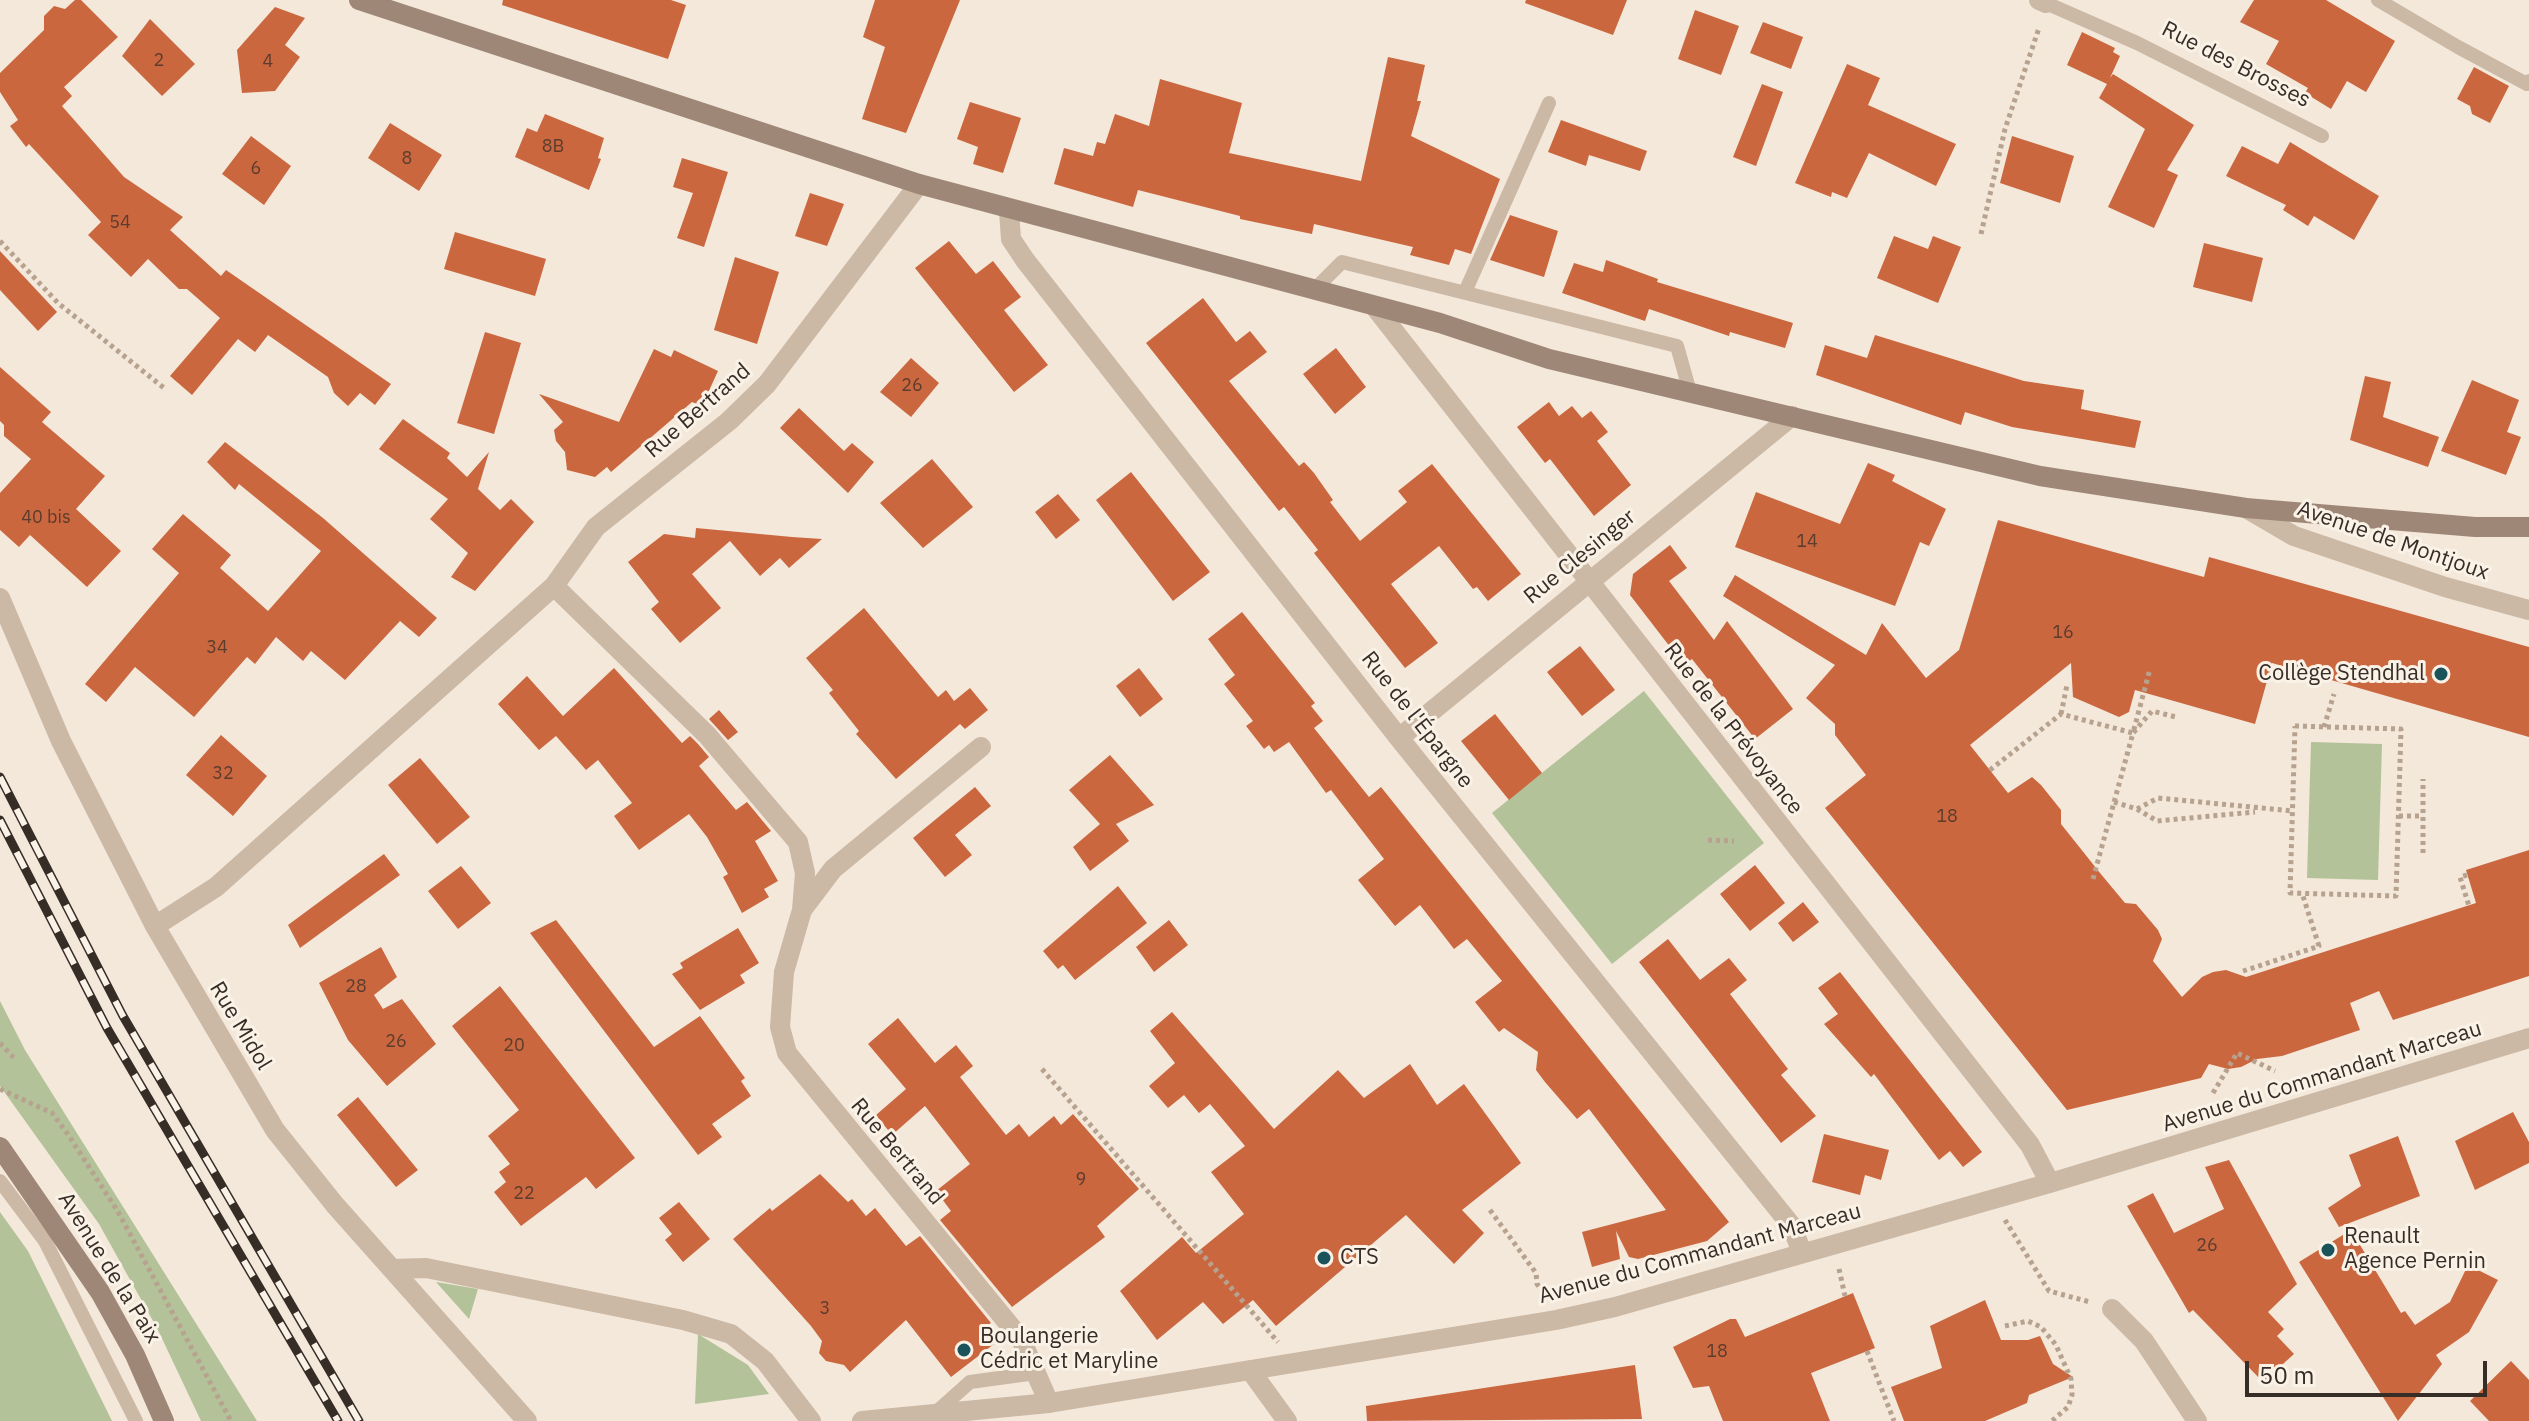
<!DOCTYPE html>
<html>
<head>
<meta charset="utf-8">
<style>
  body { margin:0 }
  #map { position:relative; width:2529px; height:1421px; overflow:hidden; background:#f3e8da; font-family:"IBM Plex Sans",sans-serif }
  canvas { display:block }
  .scale { position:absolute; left:2245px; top:1361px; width:242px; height:36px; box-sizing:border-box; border:4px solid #372d27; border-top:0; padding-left:10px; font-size:24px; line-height:28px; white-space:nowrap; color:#372d27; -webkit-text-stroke:6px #faf2e6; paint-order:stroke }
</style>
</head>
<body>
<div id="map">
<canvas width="2529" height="1421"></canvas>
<div class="scale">50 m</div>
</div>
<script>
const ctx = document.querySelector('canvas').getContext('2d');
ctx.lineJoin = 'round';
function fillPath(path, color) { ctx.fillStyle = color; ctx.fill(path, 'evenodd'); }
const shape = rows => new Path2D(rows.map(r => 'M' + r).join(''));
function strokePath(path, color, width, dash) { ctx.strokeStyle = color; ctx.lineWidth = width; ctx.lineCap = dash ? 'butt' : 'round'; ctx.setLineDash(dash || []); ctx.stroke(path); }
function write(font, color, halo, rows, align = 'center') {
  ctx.font = font + ' "IBM Plex Sans",sans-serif'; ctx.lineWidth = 6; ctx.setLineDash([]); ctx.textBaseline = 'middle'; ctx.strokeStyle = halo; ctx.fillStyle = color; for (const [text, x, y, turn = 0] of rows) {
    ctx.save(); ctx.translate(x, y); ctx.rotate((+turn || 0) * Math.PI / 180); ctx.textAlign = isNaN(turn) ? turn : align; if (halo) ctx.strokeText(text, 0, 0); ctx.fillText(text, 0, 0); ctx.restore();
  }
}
const green = shape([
  [1644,691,1764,843,1612,964,1492,813],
  [2311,742,2382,744,2378,880,2307,878],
  [0,1001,25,1050,257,1421,201,1421,157,1328,99,1224,0,1086],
  [0,1212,28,1251,112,1421,0,1421],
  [436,1282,478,1289,469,1319],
  [698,1334,748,1365,769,1394,695,1404]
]);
const building = shape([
  [75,0,81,0,118,37,64,87,72,96,62,106,124,177,183,217,170,230,221,276,226,270,391,384,375,405,360,393,348,406,334,393,328,377,268,335,255,352,238,339,192,395,170,376,220,318,187,289,179,289,148,259,131,277,88,235,101,222,29,144,26,147,10,126,18,120,0,92,0,73,44,30,44,16,54,6,65,9],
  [503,0,671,0,686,5,668,59,502,5],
  [875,0,960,0,906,133,862,119,885,47,863,37],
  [1526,0,1627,0,1613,35,1525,3],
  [2254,0,2326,0,2395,41,2366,92,2347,81,2331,109,2305,93,2308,88,2266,64,2279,41,2240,22],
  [275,7,305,18,285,45,300,57,275,91,242,93,237,50],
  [1695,10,1739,26,1721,75,1678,59],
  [150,19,195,64,162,96,122,56],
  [1763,22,1803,37,1791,69,1750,53],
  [2082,32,2115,48,2113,52,2120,56,2110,78,2113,74,2194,125,2167,170,2178,175,2154,228,2108,207,2145,129,2099,98,2107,84,2067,65],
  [1388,57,1425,65,1417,101,1421,101,1411,136,1500,179,1471,254,1455,249,1449,265,1410,255,1413,247,1314,224,1312,234,1240,219,1240,216,1138,190,1133,207,1054,184,1064,148,1093,156,1097,142,1105,144,1115,114,1149,126,1160,79,1242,103,1229,153,1361,181],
  [1847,64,1880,78,1868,105,1956,144,1936,186,1869,153,1847,198,1832,192,1831,197,1795,183],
  [2474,67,2509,86,2490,123,2472,114,2470,106,2457,99],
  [1762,84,1783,92,1756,166,1733,157],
  [970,102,1021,118,1003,173,973,164,978,147,957,139],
  [545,114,604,138,598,158,601,159,589,190,515,157,527,128,537,132],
  [1561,120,1647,151,1640,171,1589,155,1586,166,1548,152],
  [390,123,442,155,419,191,368,158],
  [251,136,291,166,264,205,222,174],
  [2012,136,2074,156,2060,203,2000,183],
  [2290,142,2379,196,2354,240,2314,216,2308,226,2283,210,2286,205,2226,176,2242,146,2278,164],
  [682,158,728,172,704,247,677,238,693,193,673,187],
  [810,193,844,204,827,246,795,236],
  [1510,215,1558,231,1544,277,1490,260],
  [455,232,546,259,535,296,444,269],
  [1894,236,1928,249,1933,236,1961,247,1938,303,1877,278],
  [949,241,976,274,993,261,1021,297,1004,310,1048,365,1014,392,915,268],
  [2204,243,2263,258,2252,302,2193,287],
  [0,251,57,312,38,331,0,290],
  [735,257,779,272,757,344,714,330],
  [1606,260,1658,279,1657,282,1793,323,1785,348,1730,332,1729,336,1649,309,1645,321,1562,293,1574,263,1603,272],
  [1203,298,1236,342,1250,331,1267,352,1229,381,1299,466,1304,462,1314,473,1333,500,1330,502,1360,541,1407,502,1398,491,1432,464,1521,574,1488,601,1477,587,1473,589,1439,546,1391,584,1438,643,1405,668,1314,553,1318,550,1284,507,1279,511,1146,343],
  [485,332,521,343,494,434,457,423],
  [1875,335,2024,381,2084,390,2081,409,2141,421,2135,448,2012,427,1965,412,1961,425,1816,375,1825,345,1867,358],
  [1336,348,1366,387,1335,414,1303,374],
  [654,349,671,357,674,350,718,371,702,406,692,402,611,472,607,467,595,477,567,470,565,452,556,441,554,430,563,422,539,394,619,422],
  [911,358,939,383,911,417,880,392],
  [0,367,51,412,42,422,105,476,76,509,121,551,87,587,30,535,19,547,0,530,0,493,31,459,4,436,4,425,0,421],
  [2365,376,2391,382,2383,417,2439,437,2428,467,2350,440],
  [2472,380,2519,400,2507,432,2521,437,2506,475,2441,451],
  [1549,402,1559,416,1572,406,1582,418,1591,411,1608,432,1597,441,1631,485,1594,516,1550,459,1545,463,1517,427],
  [799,408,844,451,852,443,874,462,848,493,780,428],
  [403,419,450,453,447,458,467,477,489,452,478,489,500,510,511,499,534,522,475,591,451,577,468,553,430,519,448,499,379,449],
  [225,442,323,518,437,618,419,637,400,621,345,680,311,651,303,661,276,637,255,664,247,657,194,717,135,667,106,702,85,684,179,573,152,549,183,514,231,555,220,568,268,611,321,551,239,484,235,490,207,462],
  [932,459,973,507,923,548,880,503],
  [1868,463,1895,475,1892,481,1946,509,1929,546,1920,542,1895,606,1735,547,1756,492,1840,524],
  [1131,472,1210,572,1173,601,1096,500],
  [1058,494,1080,520,1056,539,1035,512],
  [1998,520,2204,577,2209,557,2529,647,2529,737,2272,663,2255,724,2135,690,2129,712,2119,717,2073,697,2071,663,1970,745,2008,793,2032,777,2041,785,2061,810,2061,824,2100,873,2125,903,2136,904,2158,930,2162,939,2153,961,2182,997,2202,977,2213,972,2226,970,2246,977,2476,903,2466,870,2529,850,2529,976,2393,1020,2379,991,2350,1003,2360,1030,2282,1056,2257,1059,2241,1067,2228,1069,2209,1064,2201,1078,2067,1110,1825,808,1866,775,1835,735,1835,724,1806,698,1835,665,1723,596,1735,575,1866,655,1882,623,1926,678,1959,650],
  [696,528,792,537,822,539,789,568,780,558,760,576,730,541,692,574,721,608,680,643,651,609,659,602,628,562,664,534,695,538],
  [1670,545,1687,568,1669,581,1714,640,1727,621,1793,709,1755,739,1692,659,1684,665,1630,595,1633,574],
  [864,608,938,697,946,690,954,701,970,688,988,710,965,729,960,724,896,779,856,734,859,731,829,693,833,690,806,658],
  [1242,612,1315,703,1311,706,1323,721,1314,728,1369,797,1381,787,1729,1222,1707,1241,1638,1259,1629,1257,1616,1231,1620,1259,1592,1267,1582,1232,1666,1210,1589,1109,1577,1119,1545,1082,1536,1070,1538,1052,1504,1028,1499,1032,1475,1002,1502,981,1467,939,1454,949,1420,905,1395,926,1358,880,1384,859,1331,790,1326,793,1289,742,1274,752,1269,745,1264,749,1246,726,1253,721,1224,684,1235,675,1208,639],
  [1580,646,1615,690,1582,716,1547,672],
  [614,668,682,743,690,736,698,744,709,757,699,766,736,810,747,802,771,831,755,841,778,881,764,889,769,897,742,913,723,877,728,874,707,837,689,814,639,850,614,816,632,803,598,760,586,770,556,736,539,750,498,704,527,676,563,716],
  [1139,668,1163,699,1140,717,1116,686],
  [719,710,738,732,728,740,709,719],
  [1495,714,1542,773,1509,800,1461,741],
  [221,735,267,776,233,816,186,775],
  [1110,755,1154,805,1116,824,1129,841,1090,871,1073,847,1100,824,1069,790],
  [420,758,470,817,437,844,388,785],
  [975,787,991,806,955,835,972,855,945,877,913,838],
  [384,854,400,875,300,948,288,925],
  [1755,865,1785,903,1750,931,1720,894],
  [461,866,491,903,458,929,428,891],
  [1118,886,1147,923,1075,980,1063,965,1058,969,1043,951],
  [1803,902,1819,922,1793,942,1778,923],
  [556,920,654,1047,700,1016,745,1078,741,1081,751,1096,712,1124,722,1137,698,1155,530,933],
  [1169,920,1188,945,1154,972,1136,947],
  [738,928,759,963,740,975,745,983,700,1010,672,974,683,968,680,963],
  [1668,939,1700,980,1729,958,1747,980,1730,994,1788,1069,1781,1075,1816,1116,1781,1143,1639,962],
  [381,947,397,977,374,995,383,1009,402,999,436,1044,387,1086,348,1040,319,983],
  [1840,972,1982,1152,1963,1167,1950,1151,1939,1160,1874,1074,1871,1077,1824,1024,1838,1014,1818,988],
  [500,986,635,1158,596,1189,586,1177,521,1226,494,1192,506,1182,499,1172,510,1164,488,1136,519,1110,452,1026],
  [1172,1012,1274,1129,1338,1070,1364,1098,1410,1064,1437,1105,1464,1084,1521,1163,1462,1210,1484,1233,1454,1264,1406,1215,1276,1326,1253,1300,1223,1324,1203,1302,1157,1340,1120,1291,1182,1237,1196,1253,1244,1214,1211,1172,1245,1146,1210,1104,1199,1113,1184,1095,1168,1108,1149,1086,1175,1063,1150,1031],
  [898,1018,935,1063,956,1045,973,1066,960,1077,1006,1135,1019,1124,1029,1137,1054,1116,1061,1125,1073,1114,1139,1189,1097,1226,1105,1237,1012,1307,940,1220,951,1211,936,1191,970,1164,925,1106,892,1135,876,1115,906,1089,868,1044],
  [358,1097,418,1170,396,1187,337,1115],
  [2513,1112,2529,1142,2529,1163,2475,1190,2455,1141],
  [1824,1134,1889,1150,1881,1180,1865,1175,1860,1195,1812,1182],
  [2398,1136,2420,1196,2339,1227,2328,1208,2361,1186,2349,1155],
  [2229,1160,2297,1284,2268,1312,2284,1329,2277,1336,2294,1354,2263,1382,2193,1310,2189,1313,2127,1206,2153,1193,2174,1233,2224,1209,2205,1167],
  [820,1174,848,1202,852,1199,866,1216,875,1208,906,1246,920,1236,991,1323,983,1328,994,1344,951,1377,906,1320,850,1372,844,1365,826,1361,819,1353,822,1341,811,1326,733,1239,770,1208,772,1211],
  [679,1202,710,1239,683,1262,665,1240,672,1234,659,1218],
  [2351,1230,2401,1313,2405,1311,2415,1325,2450,1302,2468,1265,2498,1280,2469,1332,2436,1355,2442,1364,2398,1421,2299,1262],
  [1853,1293,1875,1348,1811,1373,1830,1421,1723,1421,1709,1386,1693,1388,1673,1347,1730,1319,1736,1319,1745,1337],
  [1985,1300,2001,1340,2028,1340,2040,1336,2053,1364,2073,1377,2029,1395,2027,1403,1985,1421,1904,1421,1891,1387,1942,1368,1930,1326],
  [2511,1361,2529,1380,2529,1421,2489,1421,2470,1401],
  [1635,1365,1642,1419,1367,1421,1366,1406]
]);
const path = shape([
  [1981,234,2005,129,2039,28],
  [0,241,58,303,164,388],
  [2061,714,2067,685],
  [2295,726,2401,729,2396,896,2290,893,2295,726],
  [2324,727,2334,694],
  [1990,770,2061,714,2133,733,2150,669],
  [2114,802,2137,809,2157,821,2255,812],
  [2137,809,2158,798,2293,811],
  [2399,816,2423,816],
  [1708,840,1734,841],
  [2423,853,2423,779],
  [2467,875,2460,877,2469,906],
  [2093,879,2133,733,2152,711,2176,717],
  [2243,971,2319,946,2302,893],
  [0,1043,14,1058],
  [1042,1069,1278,1342],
  [0,1089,52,1113,67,1133,117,1210,231,1421],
  [2213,1093,2237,1053,2275,1071],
  [1490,1210,1536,1273,1537,1284,1545,1295],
  [2005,1220,2049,1291,2090,1302],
  [1839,1269,1845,1296],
  [2005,1326,2028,1321,2041,1327,2056,1345,2071,1379,2072,1395,2068,1407,2052,1421],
  [1867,1351,1894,1421]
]);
const lane = shape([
  [2378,0,2458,47,2527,84,2529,81],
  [2046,3,2137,43,2322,136],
  [1313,291,1342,262,1677,346,1690,392],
  [1465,292,1549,103],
  [0,1181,45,1241,136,1421],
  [933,1415,970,1382,1036,1373]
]);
const street = shape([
  [2039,0,2046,3],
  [1009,211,1011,239,1025,260,1399,738,1791,1225,1802,1252],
  [1375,307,2030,1145,2050,1183],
  [2246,508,2294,536,2445,587,2529,610],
  [554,586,707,735,798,842,805,873,802,910,784,972,780,1027,787,1053,1021,1339,1049,1403],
  [0,598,61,741,155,926,275,1130,335,1205,527,1421],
  [1399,738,1792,416],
  [802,910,833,869,981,747],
  [155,926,216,887,554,586,596,527,729,421,767,384,919,184],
  [392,1269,426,1268,683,1320,731,1334,765,1361,811,1421],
  [2112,1309,2144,1341,2197,1421],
  [1250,1370,1287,1421],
  [862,1421,1049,1403,1556,1320,1615,1307,2050,1183,2529,1038]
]);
const secondary = shape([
  [359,0,919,184,1440,323,1549,359,2040,476,2246,508,2475,527,2529,527],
  [0,1147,100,1292,135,1355,164,1421]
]);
const rail = shape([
  [0,777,123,1016,359,1421],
  [0,820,107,1028,338,1421]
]);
const markers = [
  [2441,674,8,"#1b535a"],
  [2328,1250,8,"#1b535a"],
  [1324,1258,8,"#1b535a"],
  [964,1350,8,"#1b535a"]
];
const numberNames = [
  ["2",159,61],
  ["4",268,62],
  ["8B",553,147],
  ["8",407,159],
  ["6",256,169],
  ["54",120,223],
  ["26",912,386],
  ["40 bis",46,518],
  ["14",1807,542],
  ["16",2063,633],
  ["34",217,648],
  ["32",223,774],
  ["18",1947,817],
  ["28",356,987],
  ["26",396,1042],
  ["20",514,1046],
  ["9",1081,1180],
  ["22",524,1194],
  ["26",2207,1246],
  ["3",825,1309],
  ["18",1717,1352]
];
const streetNames = [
  ["Rue des Brosses",2236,65,27],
  ["Rue Bertrand",698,411,-41],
  ["Avenue de Montjoux",2393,541,19],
  ["Rue Clesinger",1580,557,-39],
  ["Rue de l'Épargne",1417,720,52],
  ["Rue de la Prévoyance",1733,729,52],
  ["Rue Midol",240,1026,59],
  ["Avenue du Commandant Marceau",2322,1077,-17],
  ["Rue Bertrand",897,1152,50],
  ["Avenue du Commandant Marceau",1700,1254,-15],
  ["Avenue de la Paix",109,1268,58]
];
const poiNames = [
  ["Collège Stendhal",2425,674,"right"],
  ["Renault",2344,1237],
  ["Agence Pernin",2344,1262],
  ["CTS",1340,1258],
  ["Boulangerie",980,1337],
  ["Cédric et Maryline",980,1362]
];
fillPath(green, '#b3c299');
fillPath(building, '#cb673f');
strokePath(path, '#b7a28f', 5, [4, 4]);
strokePath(lane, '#cbb8a5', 14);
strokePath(street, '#cbb8a5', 20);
strokePath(secondary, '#9f8777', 20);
strokePath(rail, '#372d27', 9);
strokePath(rail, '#faf2e6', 6, [18]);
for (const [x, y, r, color] of markers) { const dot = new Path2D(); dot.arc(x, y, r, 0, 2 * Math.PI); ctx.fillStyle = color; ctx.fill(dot); strokePath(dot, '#faf2e6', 3); }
write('18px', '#5c3c2d', null, numberNames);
write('22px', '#372d27', '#faf2e6', streetNames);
write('22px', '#372d27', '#faf2e6', poiNames, 'left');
</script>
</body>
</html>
